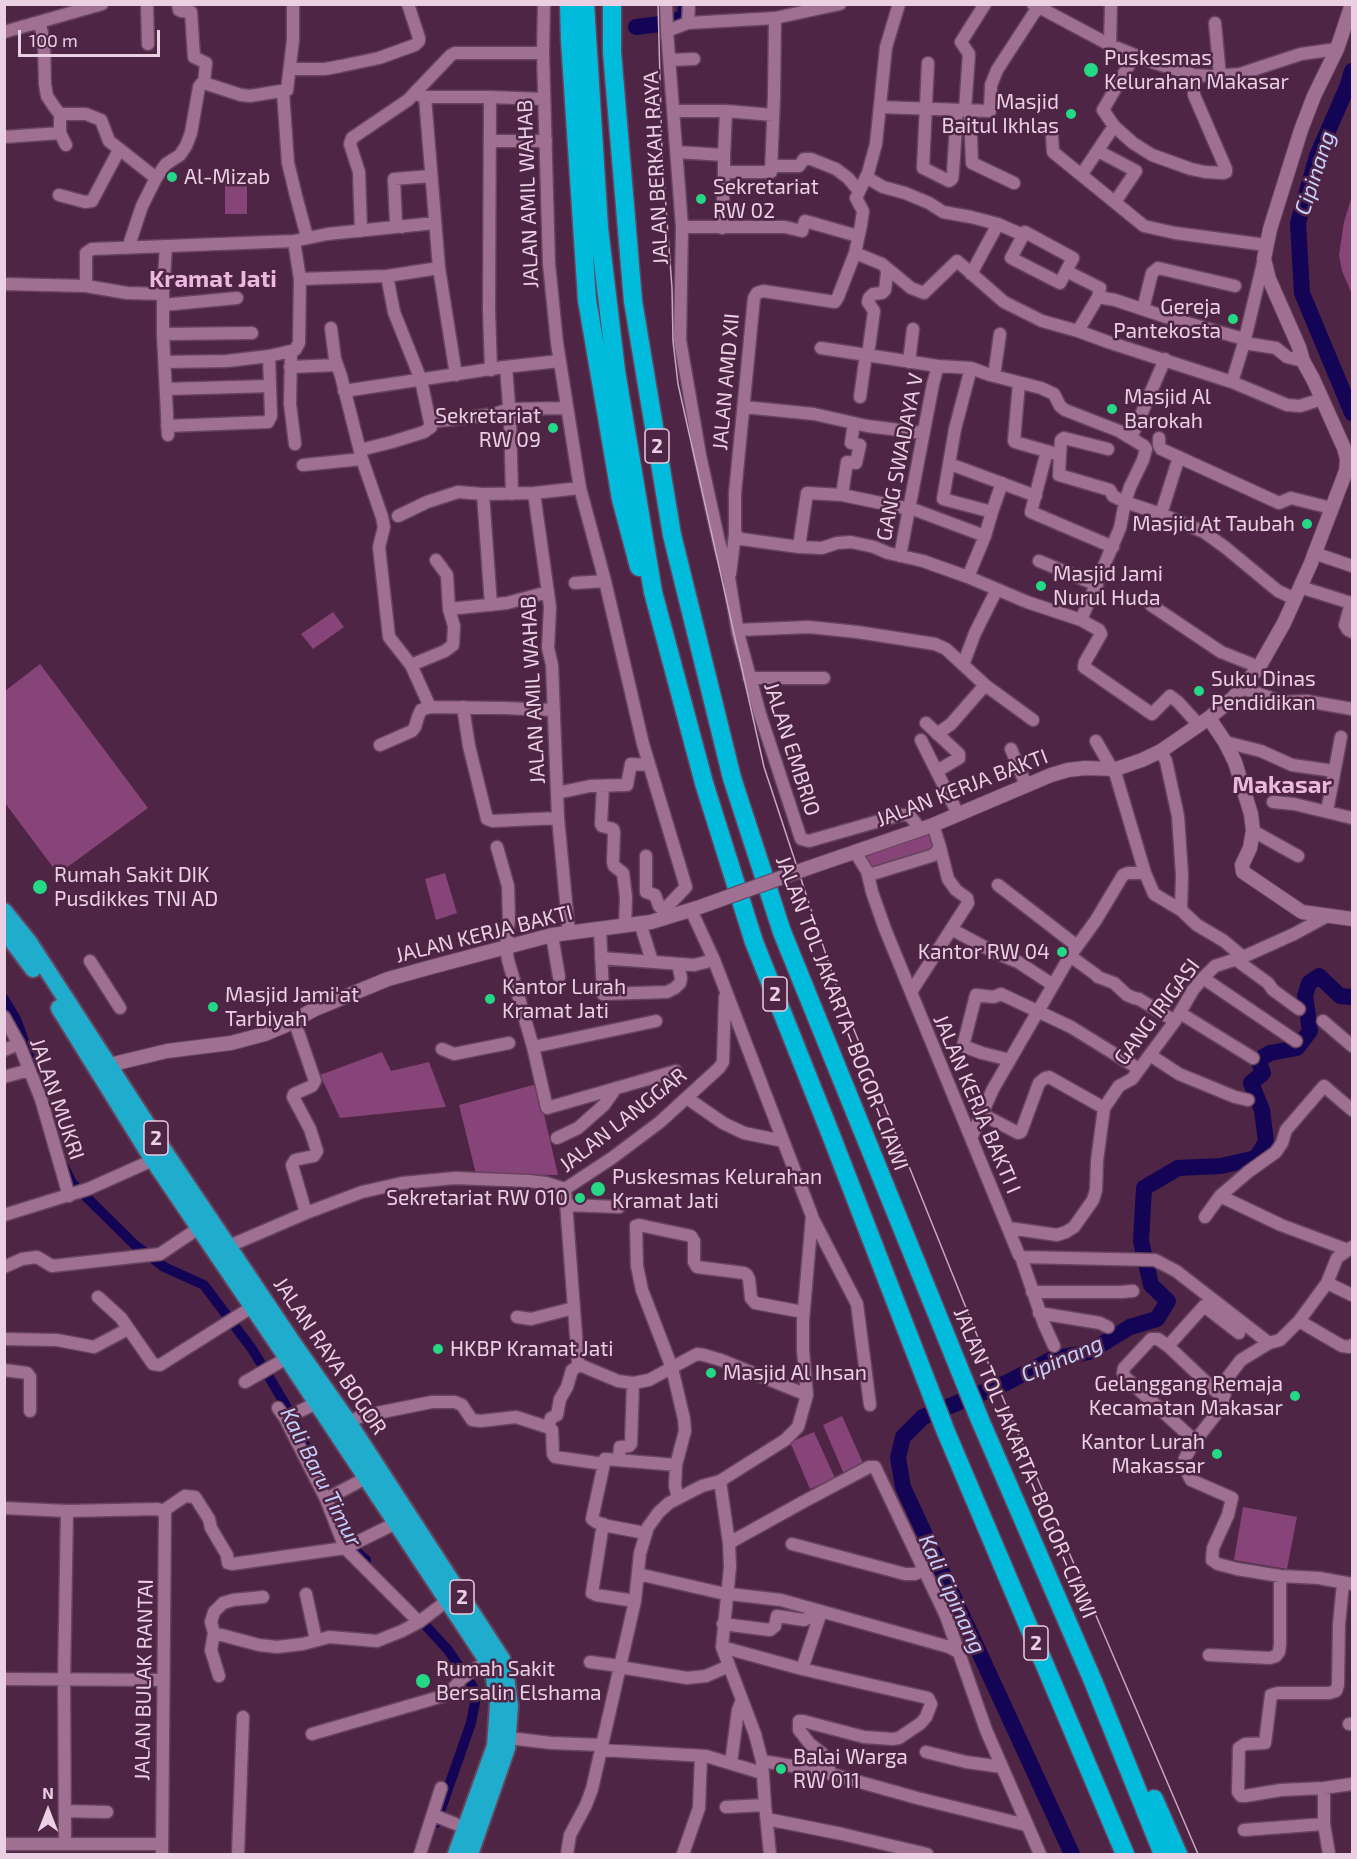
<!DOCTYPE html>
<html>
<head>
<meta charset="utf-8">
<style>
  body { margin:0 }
  #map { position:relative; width:1357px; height:1859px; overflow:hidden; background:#4e2544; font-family:"Exo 2",sans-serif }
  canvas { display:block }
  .frame { position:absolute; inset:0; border:6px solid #ead0e2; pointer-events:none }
  .north { position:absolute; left:18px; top:1781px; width:60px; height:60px; -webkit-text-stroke:4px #4e2544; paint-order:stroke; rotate:0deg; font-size:16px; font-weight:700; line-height:24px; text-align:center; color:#ead0e2 }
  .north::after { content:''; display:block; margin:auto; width:21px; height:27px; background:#ead0e2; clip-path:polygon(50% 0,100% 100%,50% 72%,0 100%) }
  .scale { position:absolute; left:18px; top:30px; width:142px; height:27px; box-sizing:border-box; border:3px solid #ead0e2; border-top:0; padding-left:8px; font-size:18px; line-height:21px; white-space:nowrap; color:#ead0e2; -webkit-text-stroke:4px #4e2544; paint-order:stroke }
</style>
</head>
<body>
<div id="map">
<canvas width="1357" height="1859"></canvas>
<div class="frame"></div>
<div class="north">N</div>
<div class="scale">100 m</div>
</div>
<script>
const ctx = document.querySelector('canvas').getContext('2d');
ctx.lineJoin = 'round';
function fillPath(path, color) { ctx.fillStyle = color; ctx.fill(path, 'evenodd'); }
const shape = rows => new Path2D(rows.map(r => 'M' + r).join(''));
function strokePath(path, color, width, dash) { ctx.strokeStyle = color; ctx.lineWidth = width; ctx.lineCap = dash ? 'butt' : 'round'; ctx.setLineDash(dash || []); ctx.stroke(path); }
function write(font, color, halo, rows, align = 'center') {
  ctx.font = font + ' "Exo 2",sans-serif'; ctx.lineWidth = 5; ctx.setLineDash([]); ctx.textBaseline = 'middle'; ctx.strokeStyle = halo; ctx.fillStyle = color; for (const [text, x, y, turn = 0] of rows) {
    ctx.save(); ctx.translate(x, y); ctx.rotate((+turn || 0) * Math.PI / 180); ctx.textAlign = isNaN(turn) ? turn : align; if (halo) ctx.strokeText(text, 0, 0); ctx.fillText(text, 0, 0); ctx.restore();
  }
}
const green = shape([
  [225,181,247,181,247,214,225,214],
  [1352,196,1352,294,1342,271,1339,255,1344,222],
  [333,612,344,627,313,649,301,634],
  [40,664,148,808,58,874,5,803,5,691],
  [927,832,935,849,892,864,872,868,866,855],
  [445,873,457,913,436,920,425,879],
  [382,1052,391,1071,429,1062,446,1107,340,1118,320,1075],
  [537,1084,558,1175,476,1174,459,1105],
  [842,1416,863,1463,843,1472,823,1425],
  [814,1432,835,1478,810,1489,790,1442],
  [1243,1507,1297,1517,1287,1569,1234,1560]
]);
const canal = shape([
  [4,999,16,1019,34,1069],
  [64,1167,72,1183,135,1245,164,1267,204,1285,252,1349,260,1362],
  [269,1377,292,1416,306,1447],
  [340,1521,357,1552,366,1560],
  [417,1616,448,1650,473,1687,475,1702,471,1723,436,1823]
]);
const river = shape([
  [636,27,669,23,685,17,686,4],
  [1352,71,1348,85,1317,156,1298,223,1302,293,1352,413],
  [1072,1854,903,1487,898,1458,903,1437,923,1417,1006,1383,1052,1359,1089,1352,1130,1327,1157,1319,1168,1301,1151,1285,1141,1241,1144,1188,1178,1168,1221,1166,1256,1158,1266,1142,1262,1110,1251,1083,1263,1073,1258,1060,1270,1053,1297,1048,1310,1031,1305,996,1309,983,1319,976,1340,996,1352,997]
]);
const minor = shape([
  [147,4,148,44],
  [178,4,179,10,181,11,191,12,194,57,206,63,204,83],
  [544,4,543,53,549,264,557,343,580,488,605,581,643,744,686,887,664,910,666,918],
  [666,4,667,31],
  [840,4,775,18,688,23,667,31,682,227,680,340,700,455,719,542,729,578,738,633,760,714,801,839,809,841,900,815,907,815,911,817,920,829],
  [1033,4,1110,45,1152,62,1194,75,1213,76,1240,74,1301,54,1337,49],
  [40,22,44,45,45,84,47,96,55,108,60,114,86,114,101,120,109,141,156,178],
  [688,23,689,4],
  [1215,23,1220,76],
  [4,32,102,4],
  [1110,45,1111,4],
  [1134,56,1103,110,1114,126,1133,143,1152,155,1191,169,1205,172,1224,173,1226,172,1226,169,1194,95,1194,84,1199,76],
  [670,60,694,59],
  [928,63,923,168,949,181,952,179,953,172,957,110],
  [290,69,325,69,341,66,379,58,415,45,419,41,419,38,408,4],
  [283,92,288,163,296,196,307,237],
  [419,95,425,97,490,97,544,99],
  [425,97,439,268,456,375],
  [490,97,489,310,491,370],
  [880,107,990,111,991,85,997,70,1038,7],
  [965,110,969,54,961,42,985,4],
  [674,111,726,111,773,115],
  [970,111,972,163,1014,183],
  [60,114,60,133,66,145],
  [1052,136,1053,152,1144,226,1175,233,1266,245],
  [4,137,60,133],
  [490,141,546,141],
  [1098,151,1136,171,1115,202],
  [677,152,724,155,724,172,771,172,774,96,775,18],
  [724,155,726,111],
  [771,166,799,166,804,159,811,159,836,169,848,178,858,190],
  [1082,174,1114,126],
  [866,177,883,187,905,193,929,203,943,212,971,217,998,224,971,274],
  [59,195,85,202,92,201,119,150],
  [998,224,1023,235],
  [402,227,397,226,396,223,394,179,431,176],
  [682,227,785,227,802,231,805,221,858,236],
  [722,228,724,172],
  [361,231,359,172,350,144,352,138,408,100,451,55,455,53,543,53],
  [1025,232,1073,258,1060,283,1011,258,1025,232],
  [166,246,163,294,163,334,168,435],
  [128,248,142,206,156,178,166,164,180,155,186,146,191,133,199,87,201,84,204,83,241,95,250,96,287,90,293,40,293,4],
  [855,253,882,264,911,288,924,293,957,261,1004,302,1042,321,1078,331,1108,342,1232,382,1287,405,1300,406,1322,399],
  [1066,271,1100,288,1098,297,1078,331],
  [300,279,387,276,439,268],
  [4,284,86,286,127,293,163,294],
  [86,286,86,253,92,249,294,241,327,234,435,223],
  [1098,297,1115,300,1166,317,1244,339],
  [163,305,237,298],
  [1143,309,1152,273,1158,268,1235,286],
  [331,328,335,359,341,376,362,459,382,517,384,527,379,547,389,637,411,665,430,707],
  [163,334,252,333],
  [1244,343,1276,348,1287,357,1303,361],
  [821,348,938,366,971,368,990,375,1041,388,1054,394,1060,406,1065,410,1119,431,1144,446,1146,449,1143,460,1130,487,1125,502,1120,528,1081,620],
  [291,352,290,404,295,444],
  [868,355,874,311,868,302,869,298,873,294,882,293,885,290,887,273,886,268],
  [269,356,270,386],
  [166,362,227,361,269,356,295,350,299,343,300,279,294,241],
  [909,362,913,329],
  [290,367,337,365],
  [506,367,510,418,512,494],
  [994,376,1000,334],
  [1232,382,1244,343,1264,259],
  [1019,383,1014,441,1015,442,1060,455,1059,475,1110,490,1113,496,1125,502,1161,514,1204,532,1226,548,1278,591,1295,599],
  [166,389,270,386,271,416,268,422,167,426],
  [344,391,504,367,560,361],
  [860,397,866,354],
  [744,407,814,414,867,426,923,433],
  [430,422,495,414,509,409,567,408],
  [1131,438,1165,359],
  [1159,438,1159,445,1161,449,1279,503,1291,498,1331,508],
  [360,450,392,442,424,432,431,427,421,380,394,312,387,276],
  [1047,451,1031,512,1113,547],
  [1060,455,1061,440,1064,438,1108,449],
  [950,464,1036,496],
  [303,465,362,459],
  [534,493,550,607,548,648,552,665,558,818,569,933],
  [483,494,491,605],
  [842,495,847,462,856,463,860,445,851,443,854,423],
  [992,512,1002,483],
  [1161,514,1179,457],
  [398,516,427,502,458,492,483,494,534,493,580,488],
  [735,534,741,539,799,547,822,548,837,543,851,542,874,547,888,553,923,561,968,577,1027,602,1081,620,1099,630,1101,634,1085,662,1084,667,1152,714,1170,696,1178,702,1199,725],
  [799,547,807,493,842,495,905,508,910,508,985,536],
  [1314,553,1352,566],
  [900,556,933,384,938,366],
  [436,560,447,575,449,609],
  [1039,561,1097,585],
  [730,574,735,534,735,493,754,298,757,293,763,291,835,302,838,297,855,253,861,225,863,211,856,198,868,173,876,144,886,47,899,4],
  [968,577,985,536,992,512,943,499,955,429,971,368],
  [575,583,605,581],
  [1300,587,1351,603,1345,625,1348,630,1352,632],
  [1151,605,1221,652,1259,667],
  [738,630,809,627,857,632,935,644,946,649,985,685,1033,720],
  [411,665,445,651,453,645,454,626,449,609,507,603,548,592],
  [963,665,975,633,997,589],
  [749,678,824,678],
  [1242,688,1283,702,1307,701,1352,709],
  [463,707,469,746,487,819,493,821,558,818],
  [926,723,959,754,959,758,937,771],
  [937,734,951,724,985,685],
  [921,740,958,814],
  [1096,741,1112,769],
  [1225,742,1261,751,1292,765,1334,771],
  [380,745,412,731,415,727,418,717,421,710,430,707,504,708,553,710],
  [1011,749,1026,785],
  [1161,751,1166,761,1178,816,1182,875,1181,910],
  [1114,769,1145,873,1154,894,1181,910,1197,925,1224,941,1243,957],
  [603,786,601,824,602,826,613,829,614,832,613,862,614,866,623,873,626,897,625,925],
  [557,793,590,786,627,785,631,764,649,765],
  [1273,802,1294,804,1352,818],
  [1327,811,1341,737],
  [1253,831,1298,856],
  [497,847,508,886,509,919,506,948,508,960,533,1047,547,1108,676,1071],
  [855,852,867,871,872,892,885,929,1019,1255,1021,1257,1044,1324,1054,1346],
  [646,856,646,892,655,895,659,906,664,910],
  [869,875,934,855,940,847,933,825],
  [998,885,1077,946],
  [640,923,652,961],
  [600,929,603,994,667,992,675,988,680,983,681,978,678,964],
  [951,929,996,953,1018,962,1053,985],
  [552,935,559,977],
  [1070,956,1095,974,1098,977,1114,983,1127,995,1134,998,1139,999,1175,1021],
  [601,958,694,965,714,960],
  [1235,959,1268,983,1273,990,1299,1009],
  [90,961,120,1008],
  [1203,978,1296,1041],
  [911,992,968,903,967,898,956,890,948,879,940,847],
  [1180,1013,1253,1058],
  [4,1017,19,1044,41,1099,69,1196],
  [294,1020,315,1081,312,1086,294,1094,293,1097,310,1129,317,1151,314,1156,295,1160,292,1165,306,1213],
  [1323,1021,1352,1046],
  [533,1047,656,1021],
  [442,1049,454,1054,509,1043],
  [4,1050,19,1044],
  [1150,1055,1179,1074,1235,1097,1248,1100],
  [1010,1060,982,1053,963,1046,976,995,994,997,1001,994,1071,1027,1139,1069],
  [4,1077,29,1070],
  [687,1098,723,1123,744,1133,783,1141],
  [982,1114,1018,1133,1021,1132,1039,1083,1045,1078,1049,1077,1104,1108],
  [557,1138,578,1128,604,1105,616,1088],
  [971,1138,993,1089,1070,956,1096,920,1123,875,1128,873,1145,873],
  [565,1189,578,1362,580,1365,618,1381,633,1383,649,1380,697,1354,704,1355,721,1360,807,1395],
  [565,1189,612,1158,660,1122,719,1068,723,1062,725,997],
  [1220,1196,1248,1172,1276,1152,1282,1143,1286,1130,1324,1086,1352,1110],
  [566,1205,619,1207],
  [4,1215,88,1189,153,1160],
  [812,1217,857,1304,870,1405],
  [1205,1217,1220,1196,1281,1225,1348,1250],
  [1009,1228,1057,1235,1066,1232,1074,1227,1093,1200,1096,1190,1097,1161,1104,1108,1119,1086,1132,1079,1175,1021,1193,990,1203,978,1215,966,1243,957,1294,934,1329,915],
  [229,1246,306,1213,362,1192,402,1183,455,1178,529,1181,546,1183,565,1189],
  [1352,1247,1337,1258,1327,1283,1299,1321,1280,1340,1269,1343,1241,1360,1228,1377,1223,1402,1217,1413,1195,1441,1185,1458,1184,1466,1191,1480,1232,1498,1228,1515,1213,1548,1212,1560,1218,1564,1237,1569,1280,1576,1319,1578,1352,1584],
  [1021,1257,1155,1260,1176,1271,1269,1343],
  [4,1267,22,1259,37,1257,52,1266,160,1254,199,1228],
  [1327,1283,1352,1295],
  [1032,1292,1121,1292,1133,1291],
  [98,1297,121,1318,153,1364,160,1365,252,1307],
  [1039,1313,1100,1323,1108,1327],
  [517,1317,531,1319,574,1308],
  [1299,1321,1342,1346,1350,1347,1352,1345],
  [4,1339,57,1340,94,1347,128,1329],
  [1168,1346,1223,1398],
  [4,1370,27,1373,30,1377,30,1411],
  [245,1382,287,1358],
  [285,1418,317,1403],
  [348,1422,362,1416,432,1402,455,1402,462,1405,472,1420,481,1421,516,1417,550,1428,552,1430,553,1454,555,1457,604,1464],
  [548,1427,551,1418,557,1415,560,1399,567,1387,572,1370,580,1365],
  [1195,1441,1125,1377,1123,1373,1124,1368,1151,1339,1158,1339,1168,1346,1204,1306,1239,1333],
  [619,1459,620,1447,629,1446,631,1444,633,1383],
  [720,1481,729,1543,730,1567,722,1647,755,1734,762,1761,765,1805,770,1854],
  [678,1498,675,1486,676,1465,685,1431,684,1419,672,1368,642,1290,637,1266,636,1226,639,1225,691,1236,694,1241,694,1262,697,1267,744,1273,747,1275,749,1279,751,1298,755,1303,803,1312],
  [326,1499,366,1478],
  [4,1508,67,1511,158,1509,165,1513,162,1854],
  [163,1511,185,1496,195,1497,209,1519,211,1528,227,1555,228,1563,232,1564,345,1548,396,1523],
  [603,1524,592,1593,596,1595,635,1601],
  [645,1533,608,1526,596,1522,592,1519,605,1459,676,1465],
  [729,1543,803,1502,869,1467,875,1467,946,1616,986,1730,1040,1854],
  [792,1544,905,1574,915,1574,924,1570],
  [638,1574,721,1593,781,1600,949,1647,958,1652],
  [1343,1583,1339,1625,1338,1685,1336,1691,1329,1693,1278,1693,1271,1695,1265,1743,1245,1744,1239,1748,1238,1792,1241,1796,1245,1796,1281,1790,1324,1788,1352,1784],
  [306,1594,316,1640],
  [419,1622,448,1600],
  [723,1624,770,1630,775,1626,777,1616,804,1620,821,1612],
  [214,1633,259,1645,277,1647,303,1644,329,1637,377,1641,402,1631,419,1622,345,1548,326,1499,285,1418,278,1408],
  [722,1647,802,1669,928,1698,931,1704,926,1717,921,1723,899,1738,893,1739,864,1737,803,1721,799,1721,799,1730,810,1744,823,1754,831,1774],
  [1209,1655,1270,1658,1276,1656,1279,1652,1280,1644,1280,1576],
  [590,1662,620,1666],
  [619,1667,687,1678,706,1676,729,1666],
  [802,1669,821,1612],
  [219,1676,211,1650,214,1633,211,1622,214,1612,223,1603,233,1600,263,1597],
  [4,1679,163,1680],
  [1349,1724,1352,1724],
  [312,1734,443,1696,452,1690,462,1678,476,1668,488,1662],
  [509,1738,551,1743,602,1745],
  [601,1750,706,1756,762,1773],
  [926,1752,966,1762,1002,1767],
  [762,1761,817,1770,917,1798,1026,1825],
  [731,1763,738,1710,742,1700],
  [1324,1788,1324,1824,1329,1854],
  [726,1807,765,1805],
  [65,1811,107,1812],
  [433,1815,466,1828],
  [767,1819,842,1834,927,1854],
  [1244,1830,1324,1824],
  [65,1843,64,1680,67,1511],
  [4,1844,162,1844],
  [238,1854,243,1717],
  [420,1854,441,1788],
  [567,1854,570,1835,586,1805,592,1789,635,1601,640,1553,648,1527,659,1512,669,1503,702,1486,720,1481,785,1440,798,1427,807,1395,803,1350,803,1321,812,1216,714,960,691,910],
  [683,1854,699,1808,701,1756]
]);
const tertiary = shape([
  [1209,718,1225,742,1235,762,1251,814,1253,831,1250,848,1242,865,1243,872,1302,912,1352,919],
  [808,868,933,825,1051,775,1068,770,1085,768,1116,769,1142,760,1161,751,1209,718,1234,697,1259,667,1284,623,1311,563,1346,471,1347,459,1344,448,1313,379,1303,361,1299,347,1269,279,1264,259,1270,229,1301,130,1314,96,1337,49,1352,4],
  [109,1065,167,1051,231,1043,265,1034,284,1026,315,1009,388,979,435,966,552,935,651,922,697,908]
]);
const trunk = shape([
  [4,911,29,942,167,1155,293,1343,345,1417,502,1659,505,1669,510,1706,507,1748,470,1854],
  [4,930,33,969],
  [59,1008,153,1160,287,1358,488,1662,494,1677,498,1705,495,1746,456,1854]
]);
const motorway = shape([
  [569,4,570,40,587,300,621,499,639,567],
  [585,4,599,228,616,371,653,592,704,783,754,942,829,1130,946,1432,1125,1854],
  [612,4,612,52,633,301,672,535,732,778,782,932,980,1420,1093,1681,1163,1854],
  [1154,1799,1178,1854]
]);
const tram = shape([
  [658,4,662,153,672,288,673,341,678,384,764,767,836,985,991,1370,1198,1854]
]);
const tertiaryBridge = shape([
  [697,908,808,868]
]);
const markers = [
  [1091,70,8,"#24d886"],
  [1071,114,6,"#24d886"],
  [172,177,6,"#24d886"],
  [701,199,6,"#24d886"],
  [1233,319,6,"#24d886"],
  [1112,409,6,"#24d886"],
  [553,428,6,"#24d886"],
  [1307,524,6,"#24d886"],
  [1041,586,6,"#24d886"],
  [1199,691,6,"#24d886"],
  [40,887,8,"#24d886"],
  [1062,952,6,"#24d886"],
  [490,999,6,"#24d886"],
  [213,1007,6,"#24d886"],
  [598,1189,8,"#24d886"],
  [580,1198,6,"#24d886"],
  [438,1349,6,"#24d886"],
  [711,1373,6,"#24d886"],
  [1295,1396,6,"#24d886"],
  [1217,1454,6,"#24d886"],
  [423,1681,8,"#24d886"],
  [781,1769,6,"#24d886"]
];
const shields = [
  [657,446,24],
  [775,994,24],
  [156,1138,24],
  [462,1597,24],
  [1036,1643,24]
];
const shieldNames = [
  ["2",657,446],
  ["2",775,994],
  ["2",156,1138],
  ["2",462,1597],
  ["2",1036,1643]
];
const poiNames = [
  ["Puskesmas",1104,58],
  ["Kelurahan Makasar",1104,82],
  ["Masjid",1059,102,"right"],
  ["Baitul Ikhlas",1059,126,"right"],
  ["Al-Mizab",184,177],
  ["Sekretariat",713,187],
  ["RW 02",713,211],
  ["Gereja",1221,307,"right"],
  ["Pantekosta",1221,331,"right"],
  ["Masjid Al",1124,397],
  ["Barokah",1124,421],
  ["Sekretariat",541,416,"right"],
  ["RW 09",541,440,"right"],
  ["Masjid At Taubah",1295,524,"right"],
  ["Masjid Jami",1053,574],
  ["Nurul Huda",1053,598],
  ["Suku Dinas",1211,679],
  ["Pendidikan",1211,703],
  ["Rumah Sakit DIK",54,875],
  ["Pusdikkes TNI AD",54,899],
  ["Kantor RW 04",1050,952,"right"],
  ["Kantor Lurah",502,987],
  ["Kramat Jati",502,1011],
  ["Masjid Jami'at",225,995],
  ["Tarbiyah",225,1019],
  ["Puskesmas Kelurahan",612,1177],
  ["Kramat Jati",612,1201],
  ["Sekretariat RW 010",568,1198,"right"],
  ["HKBP Kramat Jati",450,1349],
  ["Masjid Al Ihsan",723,1373],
  ["Gelanggang Remaja",1283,1384,"right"],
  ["Kecamatan Makasar",1283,1408,"right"],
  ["Kantor Lurah",1205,1442,"right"],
  ["Makassar",1205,1466,"right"],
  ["Rumah Sakit",436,1669],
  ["Bersalin Elshama",436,1693],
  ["Balai Warga",793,1757],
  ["RW 011",793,1781]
];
const streetNames = [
  ["JALAN BERKAH RAYA",656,168,-93],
  ["JALAN AMIL WAHAB",528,194,-92],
  ["JALAN AMD XII",726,382,-85],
  ["GANG SWADAYA V",900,457,-79],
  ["JALAN AMIL WAHAB",533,690,-93],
  ["JALAN EMBRIO",792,749,72],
  ["JALAN KERJA BAKTI",962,788,-21],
  ["JALAN KERJA BAKTI",484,934,-14],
  ["GANG IRIGASI",1157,1012,-53],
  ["JALAN TOL JAKARTA–BOGOR–CIAWI",842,1013,69],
  ["JALAN MUKRI",57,1099,71],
  ["JALAN KERJA BAKTI I",977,1104,67],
  ["JALAN LANGGAR",623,1120,-38],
  ["JALAN RAYA BOGOR",330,1356,56],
  ["JALAN TOL JAKARTA–BOGOR–CIAWI",1025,1463,67],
  ["JALAN BULAK RANTAI",144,1680,-89]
];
const waterNames = [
  ["Cipinang",1315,173,-72],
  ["Cipinang",1062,1359,-23],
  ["Kali Baru Timur",321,1477,63],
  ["Kali Cipinang",952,1594,65]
];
const quarterNames = [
  ["Kramat Jati",213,279],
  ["Makasar",1282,785]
];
fillPath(green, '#874478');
strokePath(canal, '#130455', 10);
strokePath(river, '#130455', 16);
strokePath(minor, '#66435e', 15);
strokePath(tertiary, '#66435e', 16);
strokePath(trunk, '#66435e', 20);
strokePath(motorway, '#66435e', 21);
strokePath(minor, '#9f7092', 12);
strokePath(tertiary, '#9f7092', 14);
strokePath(trunk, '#20accd', 16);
strokePath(motorway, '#00bbdc', 18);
strokePath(tram, '#c6a9be', 1.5);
strokePath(tertiaryBridge, '#66435e', 16, []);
strokePath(tertiaryBridge, '#9f7092', 14);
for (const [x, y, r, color] of markers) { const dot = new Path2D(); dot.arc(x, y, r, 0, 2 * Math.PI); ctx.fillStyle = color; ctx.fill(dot); strokePath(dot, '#4e2544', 2); }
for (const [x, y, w] of shields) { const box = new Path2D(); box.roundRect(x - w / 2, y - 17, w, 34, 4.5); ctx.fillStyle = '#4e2544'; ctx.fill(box); strokePath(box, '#ead0e2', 1.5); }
write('bold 20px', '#ead0e2', null, shieldNames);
write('21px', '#ead0e2', '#4e2544', poiNames, 'left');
write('21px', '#ead0e2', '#4e2544', streetNames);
write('italic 22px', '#c7d0fd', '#4e2544', waterNames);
write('bold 24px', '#ecb9de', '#4e2544', quarterNames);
</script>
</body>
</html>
